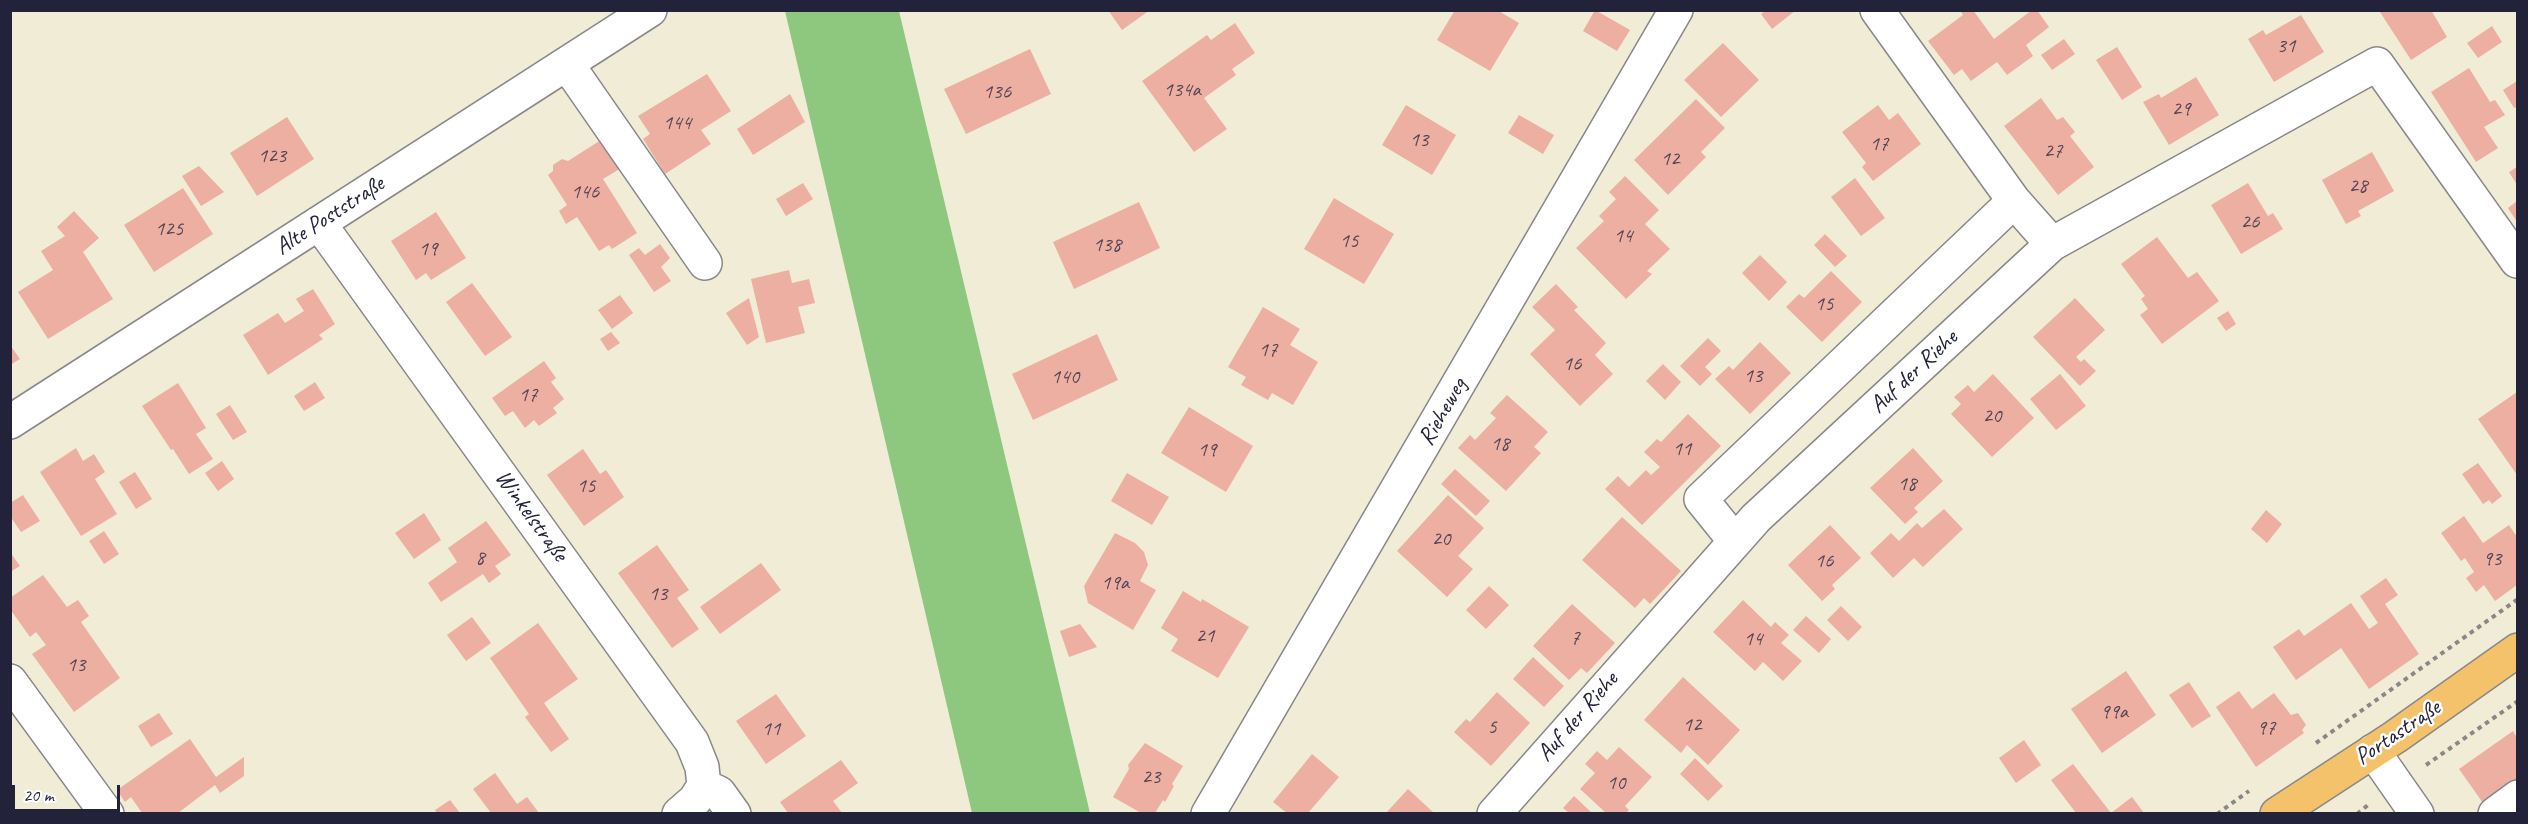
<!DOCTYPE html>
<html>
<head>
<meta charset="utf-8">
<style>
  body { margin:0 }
  #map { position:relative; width:2528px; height:824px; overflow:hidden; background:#f0ecd6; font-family:Caveat,sans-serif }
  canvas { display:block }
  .frame { position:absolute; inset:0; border:12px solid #22223b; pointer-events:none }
  .scale { position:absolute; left:12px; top:785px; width:108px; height:27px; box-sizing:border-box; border:3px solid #22223b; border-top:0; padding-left:8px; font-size:18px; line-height:21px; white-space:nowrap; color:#22223b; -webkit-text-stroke:4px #fff; paint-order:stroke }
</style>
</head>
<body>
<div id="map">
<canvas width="2528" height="824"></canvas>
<div class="frame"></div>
<div class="scale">20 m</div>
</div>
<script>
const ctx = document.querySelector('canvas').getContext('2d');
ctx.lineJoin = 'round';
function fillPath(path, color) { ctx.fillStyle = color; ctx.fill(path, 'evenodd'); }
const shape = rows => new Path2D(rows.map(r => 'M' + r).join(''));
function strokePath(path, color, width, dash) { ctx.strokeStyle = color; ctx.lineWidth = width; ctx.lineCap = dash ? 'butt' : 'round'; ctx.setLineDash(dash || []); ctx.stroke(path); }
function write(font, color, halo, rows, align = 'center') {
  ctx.font = font + ' Caveat,sans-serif'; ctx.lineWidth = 5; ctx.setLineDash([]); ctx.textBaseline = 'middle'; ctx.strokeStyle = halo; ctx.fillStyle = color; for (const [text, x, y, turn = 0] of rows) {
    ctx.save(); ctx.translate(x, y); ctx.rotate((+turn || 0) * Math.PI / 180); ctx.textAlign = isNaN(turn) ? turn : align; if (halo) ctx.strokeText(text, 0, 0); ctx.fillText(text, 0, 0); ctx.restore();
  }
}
const green = shape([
  [785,11,899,11,1090,813,972,813]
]);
const building = shape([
  [1108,10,1150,10,1122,30],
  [1455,10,1497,10,1519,23,1490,71,1437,40],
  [1595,10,1630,30,1617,51,1583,31],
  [1767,10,1796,10,1772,29,1761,14],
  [1960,10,1973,10,1994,39,2032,10,2037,10,2049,27,2026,45,2033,56,2007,75,1997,62,1971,81,1962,69,1954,75,1928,41,1963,15],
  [2383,10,2431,10,2447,37,2411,60,2380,12],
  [2301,15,2324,52,2274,82,2248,39,2263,30,2266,35],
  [1235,23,1255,53,1232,69,1236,75,1204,98,1227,129,1194,152,1142,81,1207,35,1211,40],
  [2492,26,2502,42,2478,58,2467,43],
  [2064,39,2075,54,2052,70,2041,55],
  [1723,43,1759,80,1721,117,1684,80],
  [2117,47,2142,87,2122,100,2096,60],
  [1030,49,1051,94,966,134,944,89],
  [2469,68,2490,102,2495,100,2505,115,2484,127,2498,148,2476,162,2431,92],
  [707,74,731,111,701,130,711,144,665,174,643,139,650,134,638,116],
  [2196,77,2219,115,2169,145,2143,102,2159,94,2161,98],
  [2517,81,2517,107,2514,108,2503,90],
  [790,94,805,122,753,155,737,129],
  [2041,98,2057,120,2063,117,2075,132,2070,136,2094,167,2058,195,2004,126],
  [1696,99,1725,128,1701,152,1706,157,1668,195,1634,160],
  [1406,105,1456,135,1432,175,1382,145],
  [1878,105,1889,120,1898,113,1921,144,1873,181,1862,167,1866,163,1842,132],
  [1519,115,1554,135,1543,154,1508,133],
  [287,117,314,159,257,196,230,153],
  [601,140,621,168,603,179,637,233,612,249,609,245,599,251,577,217,566,224,559,211,567,205,548,175,553,171,553,165,562,159,568,161],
  [2372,152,2394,191,2358,211,2361,216,2346,224,2322,180],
  [199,166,224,192,201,206,182,176],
  [2517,167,2517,185,2509,172],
  [1625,176,1659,210,1645,224,1670,249,1647,271,1652,274,1626,299,1576,248,1604,221,1599,216,1616,199,1609,192],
  [1855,178,1885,218,1861,236,1831,197],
  [803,183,813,199,786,216,776,199],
  [2248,183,2268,216,2273,213,2283,229,2241,254,2211,205],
  [183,188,213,234,154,272,124,225],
  [1334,198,1394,234,1364,284,1304,249],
  [2517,201,2517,222,2508,208],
  [1139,202,1160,248,1074,289,1053,242],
  [74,211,99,238,83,252,113,299,48,339,18,292,53,270,41,251,65,236,57,227],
  [436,212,466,258,431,280,426,273,416,280,391,241],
  [1825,234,1847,256,1835,267,1814,245],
  [2157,237,2188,278,2197,272,2219,301,2162,344,2140,315,2148,309,2141,299,2145,296,2121,264],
  [660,244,670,258,661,267,671,281,654,292,629,255,639,248,645,255],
  [1760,255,1787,282,1769,301,1742,273],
  [789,270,792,283,809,279,815,303,798,307,805,333,766,343,751,279],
  [1831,271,1862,302,1822,342,1786,307,1799,294,1804,298],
  [472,283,512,337,485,356,446,302],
  [1556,284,1578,307,1574,310,1606,343,1595,355,1613,374,1580,406,1530,354,1555,330,1532,307],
  [313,289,335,324,319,335,323,339,268,375,243,335,278,313,285,323,304,311,296,299],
  [620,295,633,313,612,329,598,310],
  [749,298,759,337,747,345,726,313],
  [2075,298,2105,330,2076,357,2081,362,2084,359,2096,371,2080,386,2033,337],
  [1263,307,1300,329,1290,345,1318,362,1293,405,1272,393,1268,400,1241,385,1246,377,1228,367],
  [2228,311,2236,324,2226,331,2217,318],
  [611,332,620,343,608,351,600,339],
  [1097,334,1118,380,1033,420,1012,374],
  [1708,338,1721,351,1705,367,1712,374,1700,386,1680,366],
  [1760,342,1791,373,1750,414,1715,379,1729,366,1733,370],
  [10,345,20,359,10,365],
  [544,361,556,378,551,382,564,399,553,408,557,413,539,426,534,420,525,428,513,411,505,416,492,398],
  [1663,364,1681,382,1665,400,1646,381],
  [1993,374,2034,418,1992,457,1951,414,1961,404,1954,397,1968,385,1974,392],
  [2060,374,2086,406,2056,430,2030,399],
  [315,382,325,398,304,411,294,396],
  [178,383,206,428,196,434,213,459,189,474,173,449,171,450,142,406],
  [2517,392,2517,475,2478,419],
  [1507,395,1548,432,1534,447,1541,453,1506,491,1458,448,1470,435,1475,440,1496,418,1490,413],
  [230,405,247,432,233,440,216,414],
  [1189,407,1253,446,1226,492,1161,453],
  [1688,414,1721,446,1642,525,1605,489,1618,476,1629,487,1646,470,1651,475,1660,467,1644,452,1657,439,1661,442],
  [76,448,83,461,94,454,105,472,95,479,117,514,81,536,40,472],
  [1913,448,1943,481,1914,508,1918,512,1905,524,1870,488],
  [583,449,600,474,606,470,624,497,584,526,547,475],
  [222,461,234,479,218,491,205,473],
  [2478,463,2502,496,2492,504,2489,500,2483,504,2462,474],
  [1455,469,1490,501,1476,516,1441,484],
  [135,472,152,499,136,509,119,482],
  [1127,473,1169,497,1152,525,1111,501],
  [23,495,40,521,21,532,10,516,10,503],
  [1448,495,1484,528,1458,556,1473,569,1447,597,1397,551],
  [1944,509,1963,529,1923,567,1914,558,1893,578,1870,553,1891,533,1899,541,1917,523,1922,528],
  [2266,510,2282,524,2267,543,2251,529],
  [424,513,441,540,414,559,395,533],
  [2464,516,2483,543,2509,525,2517,537,2517,585,2495,601,2484,585,2476,592,2466,578,2474,572,2465,558,2461,561,2441,533],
  [1622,517,1681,571,1650,604,1644,598,1635,608,1582,560],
  [486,521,511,555,495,566,501,574,489,583,483,574,441,602,428,583,457,562,448,548],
  [1830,525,1861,558,1832,585,1835,589,1822,601,1788,565],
  [104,531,119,554,104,564,89,541],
  [1115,533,1135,543,1144,552,1148,565,1140,581,1156,590,1133,630,1088,603,1084,586],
  [657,545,689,590,677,598,699,629,672,648,618,573],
  [10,552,20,566,10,572],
  [761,563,781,590,720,634,700,607],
  [43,575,67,607,78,600,89,616,81,622,120,678,74,712,32,654,46,645,36,632,30,637,10,609,10,598],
  [2386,578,2398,595,2385,604,2419,654,2369,689,2341,648,2296,680,2273,647,2299,629,2304,636,2351,603,2369,629,2378,623,2360,596],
  [1489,586,1509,605,1486,629,1466,610],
  [1183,591,1201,602,1202,599,1249,627,1218,678,1171,651,1178,639,1161,628],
  [1743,600,1771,627,1775,622,1789,635,1781,643,1802,661,1783,681,1763,662,1755,671,1713,632],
  [1572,604,1615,643,1587,673,1581,668,1569,680,1533,646],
  [1841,606,1862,627,1848,641,1827,620],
  [1806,616,1831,639,1819,653,1793,630],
  [472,617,491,643,466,661,447,635],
  [538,623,578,679,544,703,569,739,551,752,525,717,529,714,490,658],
  [1080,624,1097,647,1069,657,1060,631],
  [1533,657,1564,686,1544,707,1513,679],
  [2126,671,2156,715,2102,753,2071,709],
  [1683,677,1740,730,1708,765,1687,745,1681,753,1644,720],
  [2189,682,2211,716,2192,728,2169,695],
  [2239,691,2252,709,2274,693,2291,715,2298,713,2306,725,2302,730,2304,733,2256,767,2216,707],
  [1497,692,1530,723,1491,766,1454,732,1466,719,1470,722],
  [776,694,806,736,766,764,736,721],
  [159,713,173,734,151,747,138,726],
  [2513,731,2517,738,2517,813,2490,813,2459,769],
  [190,739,216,777,244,757,244,776,220,793,215,785,178,813,142,813,131,797,125,802,117,790],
  [2024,740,2041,765,2016,783,1999,758],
  [1145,743,1183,766,1172,784,1174,786,1165,802,1163,800,1155,813,1141,813,1113,797,1129,769,1128,765],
  [1619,747,1652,777,1625,806,1629,810,1626,813,1606,813,1580,789,1595,773,1585,764,1597,751,1607,760],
  [1312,754,1339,777,1308,813,1287,813,1273,802],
  [1695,758,1723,786,1708,801,1680,774],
  [841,760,858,783,833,801,842,813,788,813,780,802],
  [2073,764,2111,813,2132,797,2144,813,2076,813,2051,780],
  [495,773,517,804,527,797,539,813,491,813,473,789],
  [1408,789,1434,813,1386,813],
  [1574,796,1592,813,1569,813,1563,808],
  [450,800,460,813,437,813,435,810]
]);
const path = shape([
  [2316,743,2518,599],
  [2426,765,2518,701],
  [2217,814,2249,791],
  [2357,814,2368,805]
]);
const minor = shape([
  [567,64,705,263],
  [319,223,692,742,702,767,704,786,695,800,679,814],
  [2052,244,2377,64,2517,261],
  [10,422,650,10],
  [1734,540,1701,499,2014,201],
  [10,681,107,814],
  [2373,751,2417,814],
  [704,786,719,793,734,814],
  [1208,814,1676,10],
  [1494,814,1756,518,2052,244,2014,201,1877,10],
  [2495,814,2518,797]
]);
const major = shape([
  [2277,814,2395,737,2518,650]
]);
const numberNames = [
  ["31",2286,46],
  ["134a",1182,90],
  ["136",997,92],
  ["29",2181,109],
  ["144",677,123],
  ["13",1419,140],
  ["17",1879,144],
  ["27",2053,151],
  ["123",272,156],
  ["12",1670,159],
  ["28",2358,186],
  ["146",585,192],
  ["26",2250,222],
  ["125",169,229],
  ["14",1623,236],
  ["15",1349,241],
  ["138",1107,245],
  ["19",428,249],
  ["15",1824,304],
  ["17",1268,350],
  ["16",1572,364],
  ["13",1753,376],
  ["140",1065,377],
  ["17",528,395],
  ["20",1992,416],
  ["18",1500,444],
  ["11",1682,449],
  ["19",1207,450],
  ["18",1907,484],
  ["15",586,486],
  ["20",1441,539],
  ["8",480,558],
  ["93",2492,559],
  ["16",1824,561],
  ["19a",1115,583],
  ["13",658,594],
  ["21",1205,636],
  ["7",1575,638],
  ["14",1753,639],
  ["13",76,665],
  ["99a",2114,712],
  ["12",1692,725],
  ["5",1492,727],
  ["97",2266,728],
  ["11",771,729],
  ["23",1151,777],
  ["10",1616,783]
];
const streetNames = [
  ["Alte Poststraße",330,216,-33],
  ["Auf der Riehe",1914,372,-43],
  ["Rieheweg",1443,412,-60],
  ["Winkelstraße",531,516,54],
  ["Auf der Riehe",1578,717,-49],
  ["Portastraße",2398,733,-34]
];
fillPath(green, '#8dc87e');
fillPath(building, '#ecafa2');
strokePath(minor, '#898788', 36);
strokePath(major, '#898788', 36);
strokePath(path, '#898788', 4, [4.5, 4.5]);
strokePath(minor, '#fff', 33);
strokePath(major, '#f3c26a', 33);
write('21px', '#544555', null, numberNames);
write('24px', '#22223b', '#fff', streetNames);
</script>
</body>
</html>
